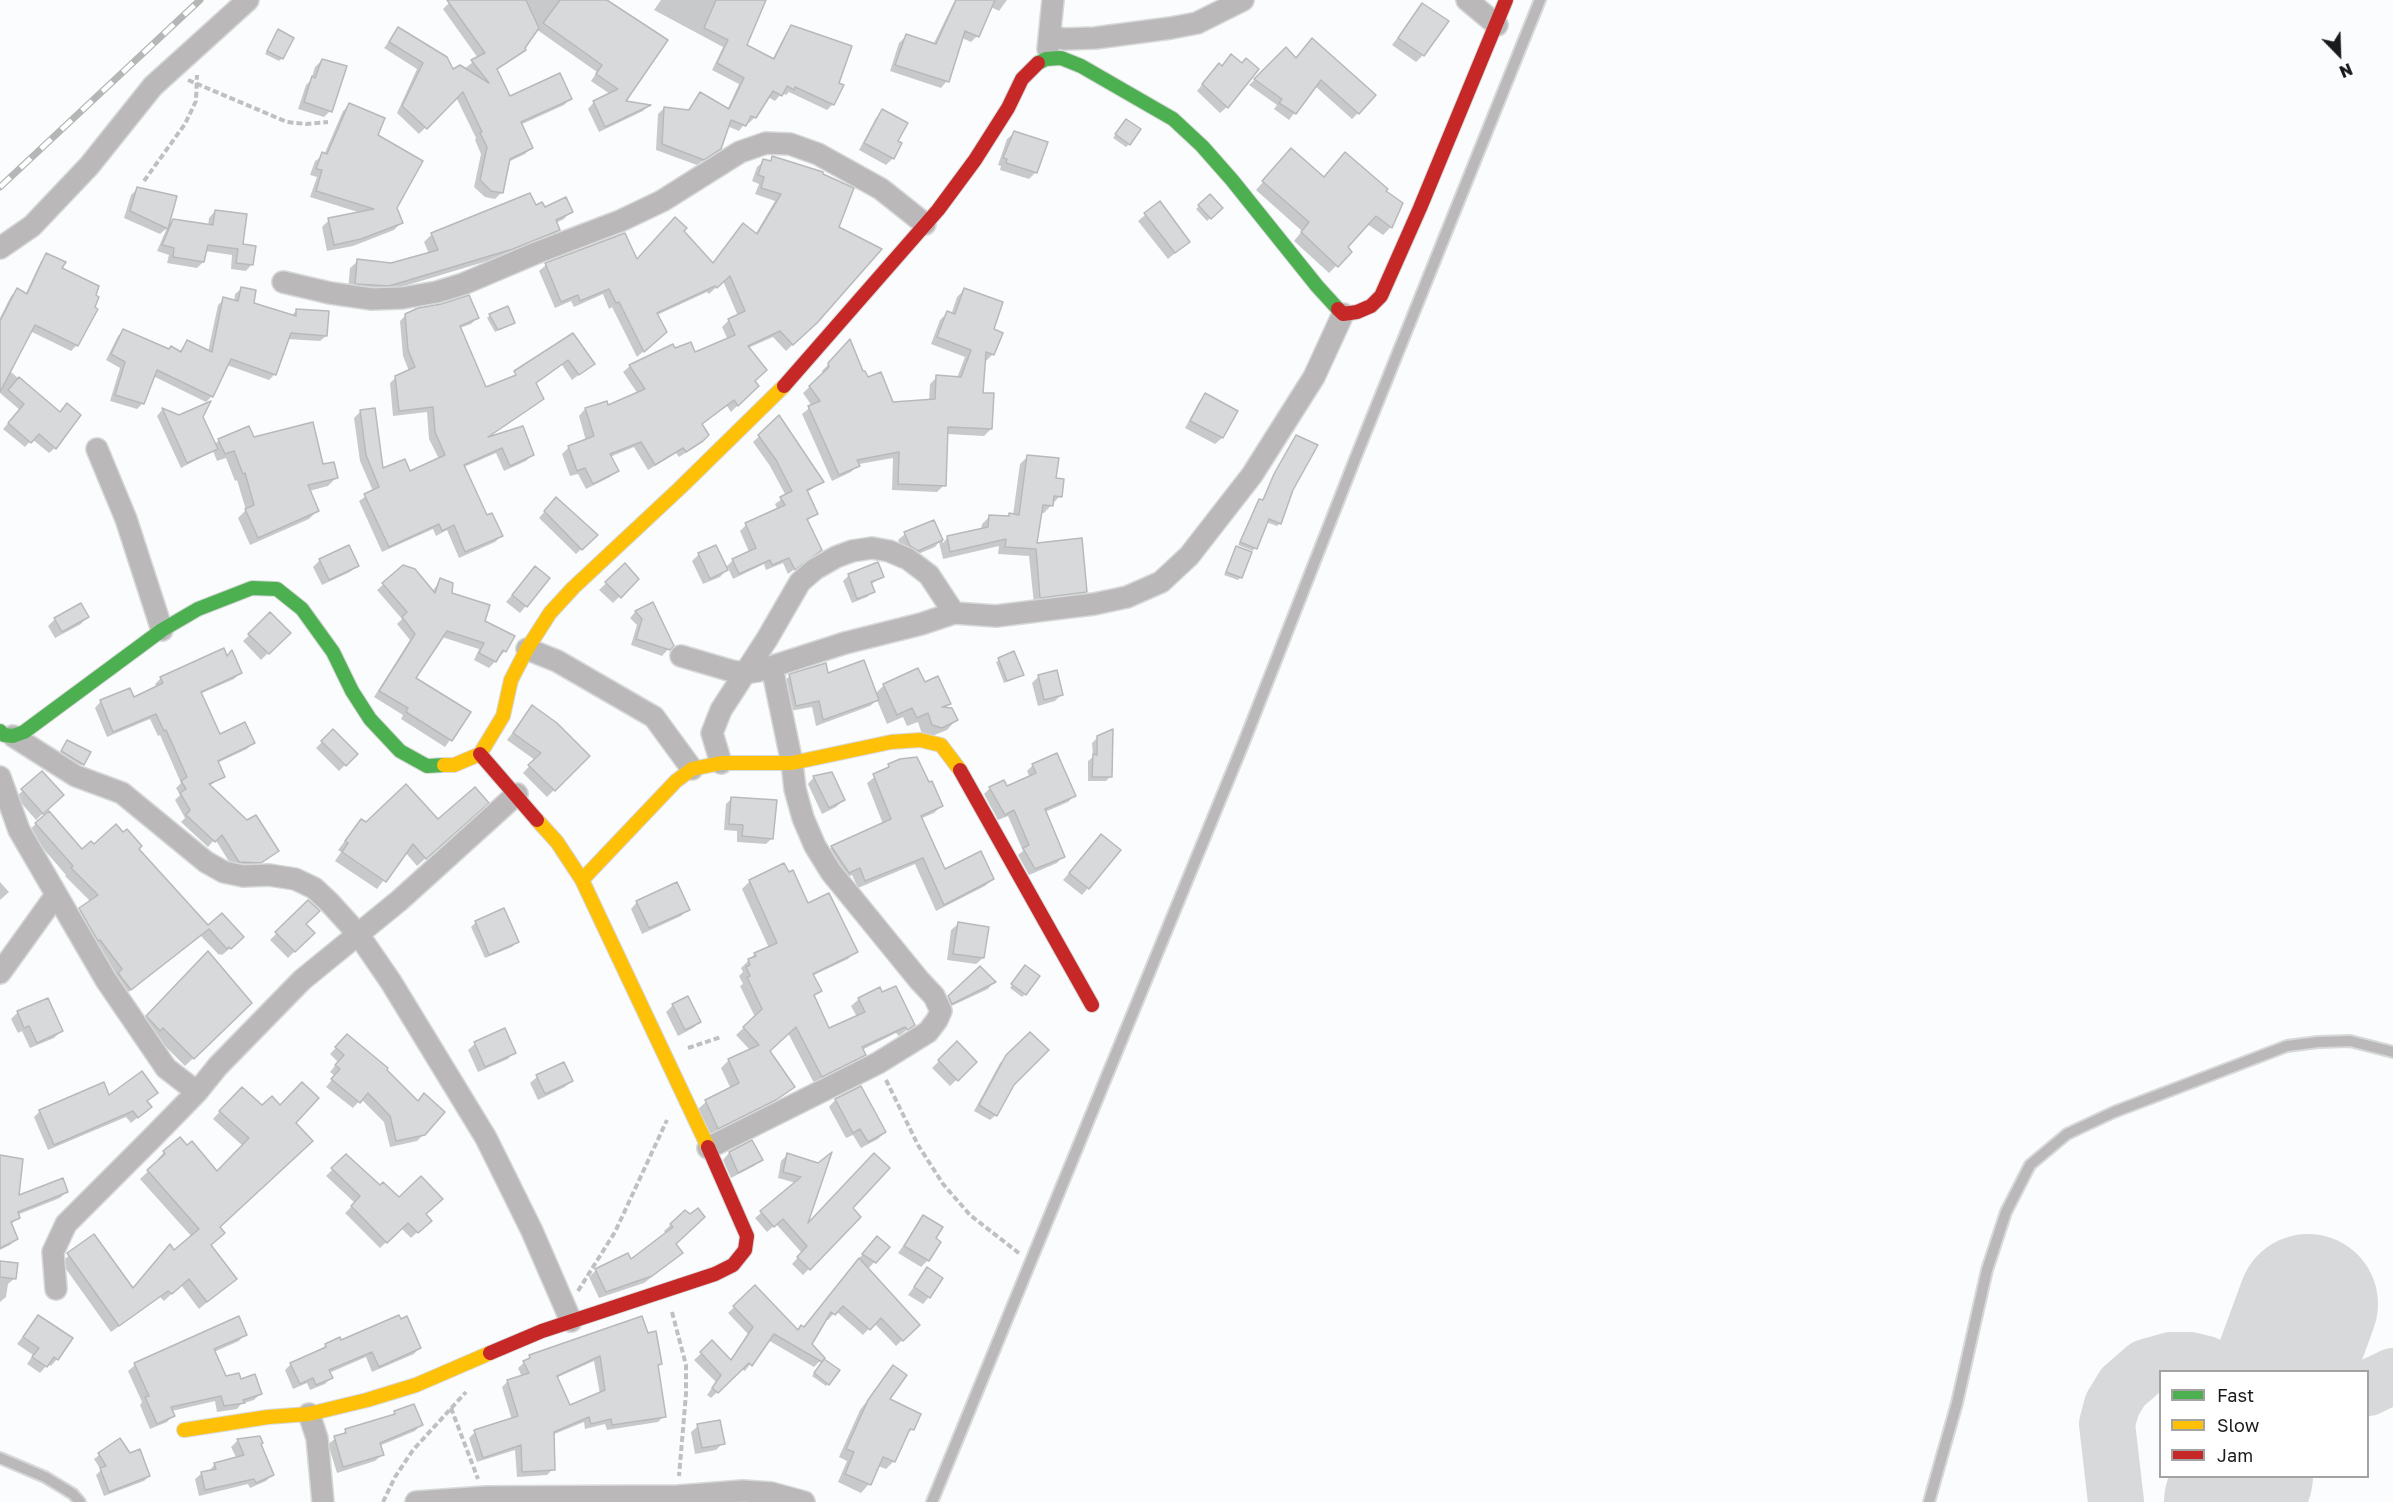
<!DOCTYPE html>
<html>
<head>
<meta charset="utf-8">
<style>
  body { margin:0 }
  #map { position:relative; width:2393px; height:1502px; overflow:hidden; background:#fbfcfd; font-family:"Golos Text",sans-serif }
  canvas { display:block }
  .legend { position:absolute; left:2159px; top:1370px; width:210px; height:108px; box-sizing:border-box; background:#fff; border:2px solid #a3a3a4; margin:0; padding:8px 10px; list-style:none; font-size:18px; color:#191a1c }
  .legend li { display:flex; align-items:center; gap:12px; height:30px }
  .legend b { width:30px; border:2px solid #a3a3a4 }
  .north { position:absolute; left:2309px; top:24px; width:60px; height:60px; -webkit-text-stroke:4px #fff; paint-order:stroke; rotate:157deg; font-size:16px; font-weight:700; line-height:24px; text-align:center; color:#191a1c }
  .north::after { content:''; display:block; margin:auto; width:21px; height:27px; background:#191a1c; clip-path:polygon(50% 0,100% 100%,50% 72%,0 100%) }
</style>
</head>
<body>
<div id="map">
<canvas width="2393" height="1502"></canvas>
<ul class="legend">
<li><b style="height:8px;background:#4caf50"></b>Fast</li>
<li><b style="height:8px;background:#ffc107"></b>Slow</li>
<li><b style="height:8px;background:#c62828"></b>Jam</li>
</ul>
<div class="north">N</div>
</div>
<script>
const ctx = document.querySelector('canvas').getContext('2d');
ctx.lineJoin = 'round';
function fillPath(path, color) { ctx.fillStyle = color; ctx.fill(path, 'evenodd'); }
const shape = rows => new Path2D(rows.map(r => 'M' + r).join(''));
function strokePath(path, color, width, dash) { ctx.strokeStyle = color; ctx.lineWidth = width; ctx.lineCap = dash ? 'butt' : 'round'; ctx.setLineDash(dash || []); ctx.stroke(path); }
const shadow = shape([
  [452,0,605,0,624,103,648,106,643,111,599,132,588,109,594,102,610,94,591,81,597,72,536,29,523,48,524,50,496,70,509,98,570,99,564,105,520,125,531,148,525,154,508,162,502,192,495,199,485,197,474,187,481,154,475,140,476,138,456,97,419,134,397,113,417,69,384,48,398,29,452,71,464,69,478,58,443,9],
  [661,0,765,0,745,45,772,60,786,33,792,26,837,83,833,104,827,110,789,92,786,95,782,93,775,101,768,97,755,117,749,123,746,122,739,131,727,126,720,148,697,165,656,150,658,114,664,108,687,111,700,94,727,110,739,84,712,70,723,47,654,10],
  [955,0,1007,0,999,11,991,7,977,36,971,42,962,38,947,81,941,88,890,71,899,43,906,36,933,45],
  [1422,5,1423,55,1416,62,1392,45],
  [278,31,282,58,279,61,265,54],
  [1306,46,1358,113,1352,119,1315,86,1289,120,1274,109,1277,105,1249,85,1286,49,1296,59],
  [1231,56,1227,107,1220,113,1197,91,1212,72,1221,67],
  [322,60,330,111,324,117,298,109,306,85,311,80,315,67],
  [349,105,376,136,401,223,394,230,353,246,327,251,322,227,329,220,361,213,310,197,317,177,310,175,315,161,324,155,343,111],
  [882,111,896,142,893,158,886,165,859,150,876,118],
  [1123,124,1129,144,1126,147,1113,138],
  [1014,133,1036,172,1029,179,1000,170,1001,166,998,165,1007,139],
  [1345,154,1391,227,1383,235,1367,224,1345,247,1350,252,1329,273,1294,241,1302,231,1256,190,1284,158,1324,178],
  [773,158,837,228,808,330,786,351,773,337,748,348,753,381,757,386,731,412,727,406,701,425,707,435,695,447,679,457,676,453,648,470,634,447,610,457,617,470,610,477,586,489,578,474,570,476,562,454,569,447,586,441,579,416,585,409,606,403,607,407,638,394,623,372,630,366,672,346,674,350,694,354,728,340,722,327,729,320,738,316,723,281,709,294,707,292,657,315,658,338,637,357,612,307,609,309,603,294,574,307,571,301,555,308,539,271,546,265,636,261,682,231,712,264,736,232,755,235,775,201,755,194,759,184,752,181,757,167,764,161,768,162],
  [137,189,167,227,174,220,208,226,209,218,215,211,252,264,246,271,231,269,232,255,205,251,203,262,197,268,167,263,169,255,157,251,167,228,160,234,124,218,131,195],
  [1210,196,1221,208,1207,221,1196,209],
  [1159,203,1181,248,1168,259,1138,221],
  [535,207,571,211,564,219,556,223,559,230,551,237,504,256,381,293,348,291,350,268,358,261,391,264,429,254,424,242,432,234],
  [47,255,60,269,77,345,71,351,30,331,11,372,59,413,55,448,49,453,32,439,25,447,3,429,20,410,0,393,0,318,11,296,17,290,25,295,41,261],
  [241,289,252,304,291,316,297,310,326,336,320,341,287,339,275,374,269,380,227,365,212,396,206,402,153,376,143,403,137,409,110,401,120,368,106,360,118,336,123,330,168,350,179,352,187,342,208,352,218,305,224,299,234,302,235,294],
  [964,290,992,330,993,354,986,361,984,360,982,394,991,429,984,436,947,434,944,485,937,492,892,490,893,458,859,464,851,472,832,481,802,414,812,406,803,393,823,374,822,371,850,342,862,373,892,404,929,401,930,384,937,377,957,378,965,357,931,344,940,320,947,313,951,315,957,297],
  [406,315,477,318,471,324,460,328,485,389,509,379,573,335,593,364,572,380,562,365,535,384,542,399,536,405,487,438,532,455,526,461,504,471,496,453,464,467,486,517,501,536,495,542,459,558,447,530,436,536,433,529,382,552,359,501,373,491,360,461,354,418,360,412,382,470,409,473,439,459,429,439,427,412,393,416,390,383,396,377,409,371,403,356,400,321],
  [490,315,513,322,495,332,487,318],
  [1205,395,1236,411,1222,438,1215,444,1185,428,1199,402],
  [162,410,179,417,201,417,214,445,219,440,253,438,321,466,336,478,328,486,309,491,317,511,309,519,250,545,238,518,246,510,237,480,235,481,226,458,217,461,213,451,181,468,157,416],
  [778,418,822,482,806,493,816,513,807,521,820,550,788,574,783,563,766,570,764,564,733,579,728,568,720,577,703,584,692,561,699,554,725,568,733,560,749,552,740,531,746,525,778,510,775,504,786,496,770,466,753,442],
  [1296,436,1292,489,1280,523,1277,526,1266,522,1253,551,1238,545,1257,504,1262,502,1272,478],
  [1027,457,1054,479,1060,496,1044,513,1041,513,1035,545,1086,591,1078,599,1034,604,1029,556,998,554,999,546,943,559,939,542,935,547,911,557,904,553,898,540,905,534,934,521,943,543,947,538,981,530,982,524,989,517,1007,518,1010,515,1013,515,1020,464],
  [550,505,596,535,576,554,539,518],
  [1236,548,1241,577,1238,580,1224,575],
  [320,560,357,565,350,572,322,585,313,567],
  [625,565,637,579,613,603,599,590],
  [403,567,432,592,440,580,450,594,483,622,505,651,489,668,474,660,479,649,442,637,414,678,469,713,445,747,401,719,403,715,374,697,410,640,397,624,402,619,377,590],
  [529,575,526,606,520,613,506,602],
  [849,575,882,577,870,585,873,592,867,597,852,603,843,581],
  [653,604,672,645,662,656,631,645,637,625,630,618,635,612],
  [270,615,288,633,261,660,243,641],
  [87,617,81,624,55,638,48,626,55,619],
  [1013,653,1022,674,1004,683,996,662],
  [226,658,240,673,234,679,200,694,219,736,253,743,247,749,217,763,223,777,209,786,277,851,253,868,233,868,215,839,208,847,181,822,185,818,175,800,180,795,176,788,181,783,160,735,158,736,150,719,107,737,95,708,101,701,133,699,157,688,155,684,161,678],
  [827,675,875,694,884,685,924,684,949,704,944,709,956,720,947,730,932,736,922,734,918,722,907,726,903,717,887,724,877,700,870,706,816,726,812,707,790,711,783,682,790,676],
  [1039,676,1062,694,1055,701,1038,706,1032,683],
  [532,707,588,756,547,797,523,773,535,760,507,740],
  [333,731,356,754,339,771,316,748],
  [1097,738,1111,776,1106,781,1088,781,1088,761,1093,757,1092,743],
  [65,745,89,753,80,767,59,755],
  [1033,765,1074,796,1068,802,1045,812,1063,856,1057,863,1029,875,1018,855,1023,851,1008,816,998,820,984,794,990,788,1006,788,1030,778,1027,771],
  [889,766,941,806,934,813,920,819,944,871,993,879,985,886,936,911,915,864,858,888,852,875,841,880,824,854,832,847,883,824,867,783],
  [42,773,55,802,36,820,16,797],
  [814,777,843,800,836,807,822,814,808,784],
  [732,798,772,838,766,844,737,842,737,831,724,830,726,804],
  [478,811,417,866,405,852,377,889,335,861,341,852,338,850,361,820,366,824,438,821],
  [48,813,82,852,94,846,137,849,208,927,234,945,222,955,220,954,219,955,201,936,123,996,73,917,91,902,65,876,66,875,28,831],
  [1101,836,1088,888,1082,895,1063,880],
  [750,881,808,905,856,951,848,959,812,976,820,990,813,997,829,1030,857,1017,851,1006,859,999,913,1025,899,1036,896,1033,862,1050,864,1054,857,1062,814,1083,788,1033,768,1051,793,1086,767,1107,711,1135,698,1109,706,1102,731,1089,721,1068,729,1060,750,1050,736,1035,755,1017,740,986,743,984,739,976,743,972,741,968,755,954,769,948,742,889],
  [0,882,9,892,0,900],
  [308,902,304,924,313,933,288,958,270,940],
  [637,902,688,909,681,916,642,934,631,909],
  [476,922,517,942,512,947,485,958,471,927],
  [958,924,983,958,976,964,947,960,951,930],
  [207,953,250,1003,185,1066,154,1035,140,1025],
  [1022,970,1025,994,1022,997,1010,988],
  [994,982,988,989,945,1009,942,1004,949,997],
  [673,1005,700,1022,693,1028,678,1036,666,1012],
  [18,1012,61,1031,54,1038,30,1048,22,1031,18,1033,11,1019],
  [1030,1034,1013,1084,996,1115,990,1120,974,1111,1000,1063],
  [347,1036,385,1070,424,1134,417,1141,390,1147,384,1122,361,1099,353,1108,326,1087,335,1076,330,1072,338,1062,330,1054],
  [957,1043,975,1062,950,1086,932,1068],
  [475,1044,514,1052,508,1059,478,1072,468,1050],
  [537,1077,571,1081,565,1087,538,1100,530,1083],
  [861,1088,885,1132,878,1139,861,1148,853,1135,846,1138,829,1107,835,1100],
  [156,1093,146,1102,150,1107,131,1123,126,1117,48,1150,34,1117,40,1111],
  [234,1096,262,1107,280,1107,294,1123,218,1227,209,1246,235,1279,199,1309,181,1285,164,1301,160,1297,111,1332,61,1262,94,1236,132,1290,192,1237,140,1179,158,1162,157,1160,164,1152,216,1173,243,1146,213,1119],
  [752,1142,761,1160,754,1166,731,1178,723,1160,729,1153],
  [787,1155,818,1165,805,1228,851,1208,859,1217,803,1275,792,1264,802,1253,776,1224,767,1232,755,1218,796,1183,778,1178,781,1161],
  [346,1156,379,1187,424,1214,430,1220,411,1238,401,1228,380,1248,345,1213,355,1203,326,1176],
  [0,1158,17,1197,67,1191,60,1198,17,1215,18,1218,10,1225,17,1239,10,1245,0,1250],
  [685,1212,674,1244,681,1253,674,1260,644,1283,599,1298,589,1277,596,1270,630,1261,666,1234,664,1231],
  [924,1217,934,1239,928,1260,921,1267,898,1253],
  [870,1245,888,1247,867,1270,918,1325,896,1346,874,1323,863,1335,836,1311,828,1320,825,1319,810,1344,823,1358,814,1367,768,1340,745,1371,741,1369,711,1398,707,1395,716,1382,694,1360,712,1343,730,1361,748,1334,728,1313,755,1287,797,1331,801,1327,803,1328],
  [0,1263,15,1278,8,1284,6,1297,0,1302],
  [927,1269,929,1297,923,1304,908,1295],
  [38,1317,57,1359,51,1366,48,1364,40,1373,27,1364,33,1355,17,1344],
  [238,1318,245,1334,239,1341,214,1352,225,1378,240,1381,260,1394,254,1400,241,1404,237,1409,217,1412,215,1401,172,1411,173,1415,167,1422,150,1429,140,1405,142,1402,128,1371,135,1365],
  [641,1318,660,1364,657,1367,664,1416,658,1422,607,1430,605,1424,585,1429,584,1422,552,1435,553,1469,547,1475,517,1477,515,1450,477,1462,469,1438,475,1432,512,1420,502,1387,508,1381,522,1377,518,1368,530,1357],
  [594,1361,600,1394,569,1407,556,1378],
  [340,1342,420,1347,414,1354,372,1372,366,1357,329,1373,331,1378,325,1384,310,1390,307,1383,293,1389,285,1370,291,1364,319,1352,326,1345],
  [822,1363,828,1384,826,1386,812,1376],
  [893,1367,888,1400,912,1429,904,1437,894,1461,886,1469,878,1466,869,1484,861,1493,838,1482,847,1461,839,1457,860,1410],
  [395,1412,422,1424,415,1431,379,1446,382,1455,375,1461,337,1473,328,1444,346,1431,390,1417],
  [698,1426,723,1443,716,1450,695,1454,691,1432],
  [259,1437,260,1445,272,1475,266,1481,250,1488,248,1484,199,1496,195,1479,202,1473,209,1471,215,1464,237,1459,231,1447,237,1441],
  [119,1440,129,1455,149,1476,144,1481,104,1496,96,1475,101,1470,94,1459]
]);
const taxiway = shape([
  [2368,1388,2393,1376],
  [2116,1502,2107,1424,2112,1405,2123,1387,2146,1367,2171,1360,2190,1360,2206,1364,2222,1372],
  [2243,1502,2261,1476]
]);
const runway = shape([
  [2283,1372,2308,1304],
  [2234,1502,2243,1476]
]);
const building = shape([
  [447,0,526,0,539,28,525,48,526,50,497,69,510,96,560,73,572,99,521,122,533,148,510,159,503,193,491,191,480,180,487,147,480,133,482,132,463,92,427,129,402,106,423,63,389,42,398,27,447,57,453,69,460,65,489,83,471,60,485,53,447,0],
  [560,0,607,0,668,40,626,101,651,105,605,127,593,101,618,89,596,74,602,65,543,23,560,0],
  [716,0,766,0,747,45,774,59,791,25,852,46,839,83,844,85,834,105,795,87,794,90,787,86,782,96,773,91,756,118,751,116,746,126,731,120,721,149,704,160,662,144,664,107,689,110,700,92,729,109,744,78,717,63,728,40,704,28,716,0],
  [956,0,995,0,979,37,965,31,949,82,895,65,906,34,936,44,956,0],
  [1422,3,1449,21,1424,56,1398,38,1422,3],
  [278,29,294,38,283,59,267,51,278,29],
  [1312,38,1376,95,1359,114,1321,80,1296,114,1279,103,1282,99,1254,79,1286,47,1296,58,1312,38],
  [1231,54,1242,63,1246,58,1259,69,1228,108,1202,84,1219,63,1222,66,1231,54],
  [322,59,347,66,332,112,304,102,312,76,315,78,322,59],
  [349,103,385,118,378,135,423,161,397,208,403,223,361,239,334,245,328,218,374,209,316,191,322,170,316,169,322,152,327,154,349,103],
  [882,109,908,123,898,141,902,143,894,159,864,143,882,109],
  [1126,119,1141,129,1130,145,1115,134,1126,119],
  [1014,131,1048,142,1037,173,1006,163,1007,159,1003,158,1014,131],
  [1291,148,1324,177,1345,152,1388,189,1386,191,1403,203,1392,228,1376,216,1348,247,1352,252,1338,267,1301,232,1309,222,1262,181,1291,148],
  [772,156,823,172,823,174,854,188,839,227,882,249,817,323,793,345,780,331,748,346,767,370,755,381,759,386,738,406,734,400,702,424,709,435,703,441,686,452,683,448,655,465,641,442,610,454,619,471,593,484,585,468,577,471,568,446,594,436,585,408,607,401,608,405,645,389,629,365,673,344,675,348,691,342,695,352,735,335,728,319,745,311,730,276,717,288,715,286,657,313,667,332,644,352,619,302,616,303,609,289,580,301,578,295,561,302,545,263,625,233,637,259,675,217,687,228,684,231,713,263,743,223,757,234,781,194,761,188,764,177,758,175,763,159,771,161,772,156],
  [137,187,177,196,168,229,130,211,137,187],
  [530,193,536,205,542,202,545,207,566,197,573,212,556,220,560,230,513,249,389,286,355,284,357,259,391,263,438,250,431,233,530,193],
  [1210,194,1223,208,1211,219,1198,205,1210,194],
  [1160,201,1190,242,1175,253,1144,213,1160,201],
  [215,210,247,214,243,244,256,246,253,265,236,263,238,249,208,245,204,262,173,257,174,248,162,245,173,219,213,225,215,210],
  [46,253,66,262,62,268,99,286,96,295,99,297,95,307,98,309,78,346,35,325,0,392,0,321,17,288,27,294,46,253],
  [241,287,256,290,254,303,296,316,296,309,329,311,327,336,291,333,276,375,231,359,213,397,157,370,144,404,115,395,125,362,111,354,123,329,169,349,171,346,181,352,187,340,212,352,223,297,238,301,241,287],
  [964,288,1003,302,994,329,1003,333,994,355,986,352,983,393,994,393,992,429,948,427,946,486,898,484,899,452,857,460,860,466,839,475,808,406,820,401,809,386,829,367,828,363,850,339,863,371,865,371,868,377,881,372,893,402,935,399,936,375,961,377,971,350,937,337,947,311,955,314,964,288],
  [469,295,479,318,460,326,486,387,516,375,514,371,573,333,595,364,579,375,568,360,536,383,544,399,488,437,523,426,534,455,510,466,502,448,464,465,487,515,492,513,503,536,465,552,454,525,442,531,439,524,389,547,364,494,379,487,366,455,360,410,375,408,383,468,405,459,410,471,445,455,435,432,433,407,399,411,395,376,415,367,408,350,405,314,418,308,441,304,469,295],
  [508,306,515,323,498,330,489,314,508,306],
  [19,377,60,412,67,403,81,415,56,449,39,434,31,443,8,423,24,404,8,390,19,377],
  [1205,393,1238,411,1223,438,1190,421,1205,393],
  [211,401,203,417,218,449,187,463,162,408,179,415,211,401],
  [779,415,824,482,807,490,818,514,807,519,822,550,795,570,789,558,772,565,770,560,739,574,732,559,756,548,745,523,785,505,780,497,792,491,776,460,758,435,779,415],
  [313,422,323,464,334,462,338,478,308,485,319,511,258,538,245,509,254,505,245,473,243,474,234,451,225,454,218,439,249,426,254,437,313,422],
  [1296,435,1318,445,1293,490,1281,524,1269,519,1257,549,1240,542,1259,499,1263,500,1274,474,1296,435],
  [1027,455,1059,458,1056,478,1064,479,1062,497,1054,496,1053,506,1043,505,1037,543,1082,538,1087,592,1040,598,1036,549,1005,547,1006,539,950,552,947,536,988,527,989,515,1009,516,1009,513,1019,515,1027,455],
  [556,497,598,535,582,550,544,511,556,497],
  [934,520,943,540,918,551,910,546,904,532,934,520],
  [349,545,359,566,329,580,319,559,349,545],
  [716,545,728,570,710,579,698,553,716,545],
  [1236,546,1252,552,1242,578,1226,572,1236,546],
  [878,562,884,577,871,582,875,592,857,599,848,574,878,562],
  [625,563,639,579,621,598,605,582,625,563],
  [403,565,415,569,435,593,440,578,453,583,452,593,490,605,485,621,515,636,506,652,503,650,496,662,479,653,484,643,447,631,416,678,471,712,452,741,406,712,408,708,379,691,415,634,402,617,407,612,382,583,403,565],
  [535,566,550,578,527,607,512,595,535,566],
  [653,602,674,646,670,650,636,639,642,619,635,611,653,602],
  [81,603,89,617,62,632,54,618,81,603],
  [270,612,291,633,269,654,248,634,270,612],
  [224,648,227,656,232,650,242,673,201,692,220,734,245,722,255,743,218,761,225,777,209,784,247,820,256,815,279,851,261,863,239,862,222,835,215,842,186,815,190,810,180,793,186,789,181,781,187,777,166,730,164,731,156,714,113,732,100,700,130,688,134,697,163,683,160,677,224,648],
  [1014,651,1024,675,1007,681,998,658,1014,651],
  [864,660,879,700,823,720,819,701,796,706,789,674,826,663,828,673,864,660],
  [918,668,925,682,938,676,951,704,942,707,952,708,958,720,942,728,932,725,928,713,917,718,912,708,897,715,883,684,918,668],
  [1057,670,1063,695,1044,700,1038,675,1057,670],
  [532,705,557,723,590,756,555,791,528,765,541,753,513,733,532,705],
  [333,729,358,754,346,766,321,741,333,729],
  [1113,729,1112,777,1092,777,1093,754,1097,755,1097,736,1113,729],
  [67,740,91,752,84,765,61,751,67,740],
  [1057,753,1076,796,1045,809,1065,857,1035,869,1023,848,1029,845,1014,810,1005,815,989,787,1004,780,1007,786,1036,773,1032,764,1057,753],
  [917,757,929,782,932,781,943,806,921,816,945,869,981,851,994,879,944,905,923,858,865,881,860,868,849,873,831,846,891,819,873,774,889,767,888,764,900,759,917,757],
  [42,771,64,795,43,814,21,789,42,771],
  [832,772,845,800,829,808,813,776,832,772],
  [406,784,438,819,475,787,489,803,426,859,413,844,386,882,342,852,348,843,345,841,361,819,366,822,406,784],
  [731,797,777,800,773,839,742,836,743,825,729,824,731,797],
  [49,811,82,849,91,841,94,844,116,824,123,832,127,829,142,846,139,849,208,925,222,913,244,937,231,949,229,947,227,949,209,929,131,990,118,973,122,969,100,940,98,941,79,908,98,895,71,868,73,866,35,823,49,811],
  [1101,834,1121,850,1089,889,1069,873,1101,834],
  [784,863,789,872,793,870,808,903,829,893,858,952,813,974,822,991,814,995,829,1028,865,1012,858,998,880,987,882,992,896,986,915,1025,908,1030,905,1027,862,1047,866,1055,822,1077,796,1027,770,1051,795,1087,776,1100,718,1129,705,1100,739,1083,728,1059,759,1045,743,1027,762,1009,747,977,750,976,746,967,750,965,748,959,756,956,754,953,777,943,749,880,784,863],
  [677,882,690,910,649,928,636,901,677,882],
  [308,900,320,911,306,924,315,933,295,952,275,932,308,900],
  [504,908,519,942,489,955,475,921,504,908],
  [958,922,989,927,984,958,953,954,958,922],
  [208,951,252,1003,194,1059,163,1028,160,1031,146,1016,208,951],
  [1025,965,1040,976,1026,995,1011,984,1025,965],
  [980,966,996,982,952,1004,948,996,980,966],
  [688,996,701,1022,685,1030,672,1004,688,996],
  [48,998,63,1031,37,1043,29,1026,24,1028,17,1011,48,998],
  [505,1028,516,1053,485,1067,474,1042,505,1028],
  [1030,1032,1049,1050,1014,1085,997,1116,979,1105,1006,1055,1030,1032],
  [347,1034,388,1068,387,1070,418,1101,424,1093,445,1112,425,1135,396,1141,390,1116,368,1093,360,1103,331,1079,340,1069,335,1065,344,1055,335,1047,347,1034],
  [957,1041,977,1062,958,1081,938,1060,957,1041],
  [564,1062,573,1081,545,1094,536,1075,564,1062],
  [142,1071,158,1093,147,1101,152,1107,138,1118,133,1111,54,1145,39,1110,104,1082,109,1095,142,1071],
  [302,1082,319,1098,296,1123,313,1141,220,1227,225,1233,211,1245,237,1279,207,1302,189,1279,172,1294,168,1291,119,1326,67,1253,94,1234,133,1288,170,1244,174,1250,199,1229,147,1170,165,1154,163,1151,180,1137,187,1145,192,1141,217,1171,249,1138,219,1111,242,1087,262,1105,272,1096,280,1105,302,1082],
  [861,1086,886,1132,868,1142,860,1129,853,1133,835,1099,861,1086],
  [752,1140,763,1160,738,1173,729,1152,752,1140],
  [832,1152,808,1223,874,1153,890,1168,853,1208,861,1217,810,1270,797,1257,807,1246,783,1219,774,1227,760,1211,801,1177,783,1172,787,1153,818,1163,832,1152],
  [346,1154,380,1185,383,1182,399,1197,421,1176,443,1199,426,1214,432,1221,418,1233,408,1223,387,1243,351,1206,360,1196,331,1168,346,1154],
  [0,1155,23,1159,19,1195,63,1178,68,1192,18,1212,20,1218,11,1222,18,1239,0,1248,0,1155],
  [698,1208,705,1217,676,1244,683,1253,652,1276,606,1292,595,1269,628,1253,631,1259,673,1227,670,1224,685,1210,690,1214,698,1208],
  [923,1215,943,1227,936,1238,941,1242,929,1261,904,1246,923,1215],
  [877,1236,890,1247,876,1263,862,1254,877,1236],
  [859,1258,920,1325,903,1341,881,1318,870,1330,843,1306,835,1315,831,1312,812,1344,825,1358,822,1362,774,1334,752,1366,749,1363,718,1393,712,1388,721,1375,700,1352,712,1340,731,1360,753,1327,733,1306,755,1285,798,1330,801,1325,804,1327,859,1258],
  [0,1261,18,1263,16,1279,0,1277,0,1261],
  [927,1267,943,1278,930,1298,914,1287,927,1267],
  [38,1315,73,1338,58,1360,54,1357,47,1367,32,1357,39,1348,23,1337,38,1315],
  [399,1315,401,1319,407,1316,421,1348,379,1367,372,1352,329,1370,333,1378,316,1385,313,1378,300,1384,290,1363,326,1347,325,1344,340,1337,341,1340,399,1315],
  [239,1316,247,1335,214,1349,226,1376,239,1373,241,1379,255,1374,262,1394,243,1400,245,1403,224,1406,221,1396,171,1407,175,1416,157,1424,145,1397,149,1396,134,1363,239,1316],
  [642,1316,648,1333,656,1331,662,1364,658,1365,666,1417,612,1425,611,1419,591,1424,589,1417,554,1432,555,1470,522,1472,521,1445,483,1458,474,1430,518,1416,507,1380,529,1373,523,1361,530,1358,529,1355,642,1316],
  [600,1356,605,1390,570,1405,557,1376,600,1356],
  [824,1359,840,1370,829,1385,814,1373,824,1359],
  [893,1365,907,1375,890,1399,921,1414,914,1430,910,1429,895,1462,883,1457,871,1485,845,1474,854,1452,846,1449,868,1400,893,1365],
  [414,1404,423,1425,380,1443,384,1455,343,1467,334,1436,346,1433,345,1429,395,1414,394,1411,414,1404],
  [720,1420,725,1444,702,1448,697,1424,720,1420],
  [260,1436,263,1443,261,1444,274,1475,256,1483,254,1479,205,1490,201,1472,216,1469,214,1463,244,1455,237,1439,260,1436],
  [120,1438,130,1453,140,1449,150,1476,109,1492,100,1468,106,1466,98,1453,120,1438]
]);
const path = shape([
  [188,80,287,122,306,124,328,122],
  [144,181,185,124,196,101,197,75],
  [688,1048,721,1037],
  [886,1080,918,1145,943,1184,970,1215,1020,1254],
  [578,1291,615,1232,667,1120],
  [672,1312,686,1365,686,1394,679,1476],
  [451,1408,478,1479],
  [383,1502,395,1477,413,1450,466,1392]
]);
const lane = shape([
  [0,1458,45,1477,73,1494,80,1502],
  [932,1502,1244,742,1355,459,1540,0],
  [1929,1502,1957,1403,1987,1270,2006,1212,2030,1165,2067,1134,2114,1112,2287,1046,2318,1042,2350,1041,2393,1052]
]);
const street = shape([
  [1467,0,1497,25],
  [1050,36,1064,39,1095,38,1171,28,1197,23,1243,0],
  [1048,49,1053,0],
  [0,248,32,226,89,166,153,86,248,0],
  [283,282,330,293,372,299,402,298,437,292,463,284,536,253,620,221,662,201,740,152,766,143,790,144,818,154,881,189,925,224],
  [97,449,126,519,162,630],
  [527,649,557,661,654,717,692,769],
  [681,656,732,671,745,673,758,671,845,643,921,624,954,613],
  [13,736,76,776,122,793,206,862,224,872,243,876,269,875,295,879,314,888,330,903,358,934,391,982,486,1138,532,1231,571,1321],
  [721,763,712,733,721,710,767,639,800,582,815,569,836,557,852,551,872,548,889,551,908,559,929,575,954,613,996,616,1094,604,1127,597,1161,582,1189,556,1252,475,1314,377,1343,314],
  [0,777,19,830,106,980,166,1068,197,1092],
  [0,973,56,895],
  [708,1148,878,1063,928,1032,937,1020,941,1011,934,996,919,980,831,872,815,846,803,818,795,789,792,763,772,667],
  [56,1289,53,1252,66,1224,153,1137,197,1092,218,1066,302,980,400,900,517,794],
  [309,1414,317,1438,323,1502],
  [416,1502,486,1497,678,1496,743,1491,771,1493,804,1502]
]);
const fast = shape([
  [1038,63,1046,59,1061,58,1081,66,1173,119,1202,146,1232,180,1317,286,1338,309],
  [0,731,4,735,13,736,24,732,162,630,198,609,252,588,277,589,302,609,333,652,352,691,370,719,400,751,427,766,444,765]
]);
const slow = shape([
  [444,765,454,765,480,754,503,716,511,680,527,649,550,613,573,588,680,488,784,386],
  [537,820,557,842,582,880,708,1147],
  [582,880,676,781,692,769,721,763,792,763,891,742,920,740,941,745,960,770],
  [184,1430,268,1417,309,1414,367,1400,416,1385,490,1353]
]);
const jam = shape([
  [1338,309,1343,314,1357,312,1371,306,1381,296,1420,208,1506,0],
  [784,386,938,210,975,160,1008,108,1022,79,1038,63],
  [480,754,537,820],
  [960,770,1092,1005],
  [490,1353,542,1331,715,1274,733,1265,745,1250,747,1236,708,1147]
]);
const rail = shape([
  [0,187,200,0]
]);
fillPath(shadow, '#0003');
strokePath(taxiway, '#d8d9da', 56);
strokePath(runway, '#d8d9da', 140);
fillPath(building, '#d8d9db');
strokePath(building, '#b8b9ba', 1.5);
strokePath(lane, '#d7d8d9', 14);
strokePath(street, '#d7d8d9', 24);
strokePath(fast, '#d7d8d9', 16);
strokePath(slow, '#d7d8d9', 16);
strokePath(jam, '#d7d8d9', 16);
strokePath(path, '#bfc0c0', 4, [6, 3]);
strokePath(lane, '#bab8b9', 10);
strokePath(street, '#bab8b9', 21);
strokePath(fast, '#4caf50', 14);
strokePath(slow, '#ffc107', 14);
strokePath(jam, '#c62828', 14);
strokePath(rail, '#b5b6b6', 7);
strokePath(rail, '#fff', 4.5, [14]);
</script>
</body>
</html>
